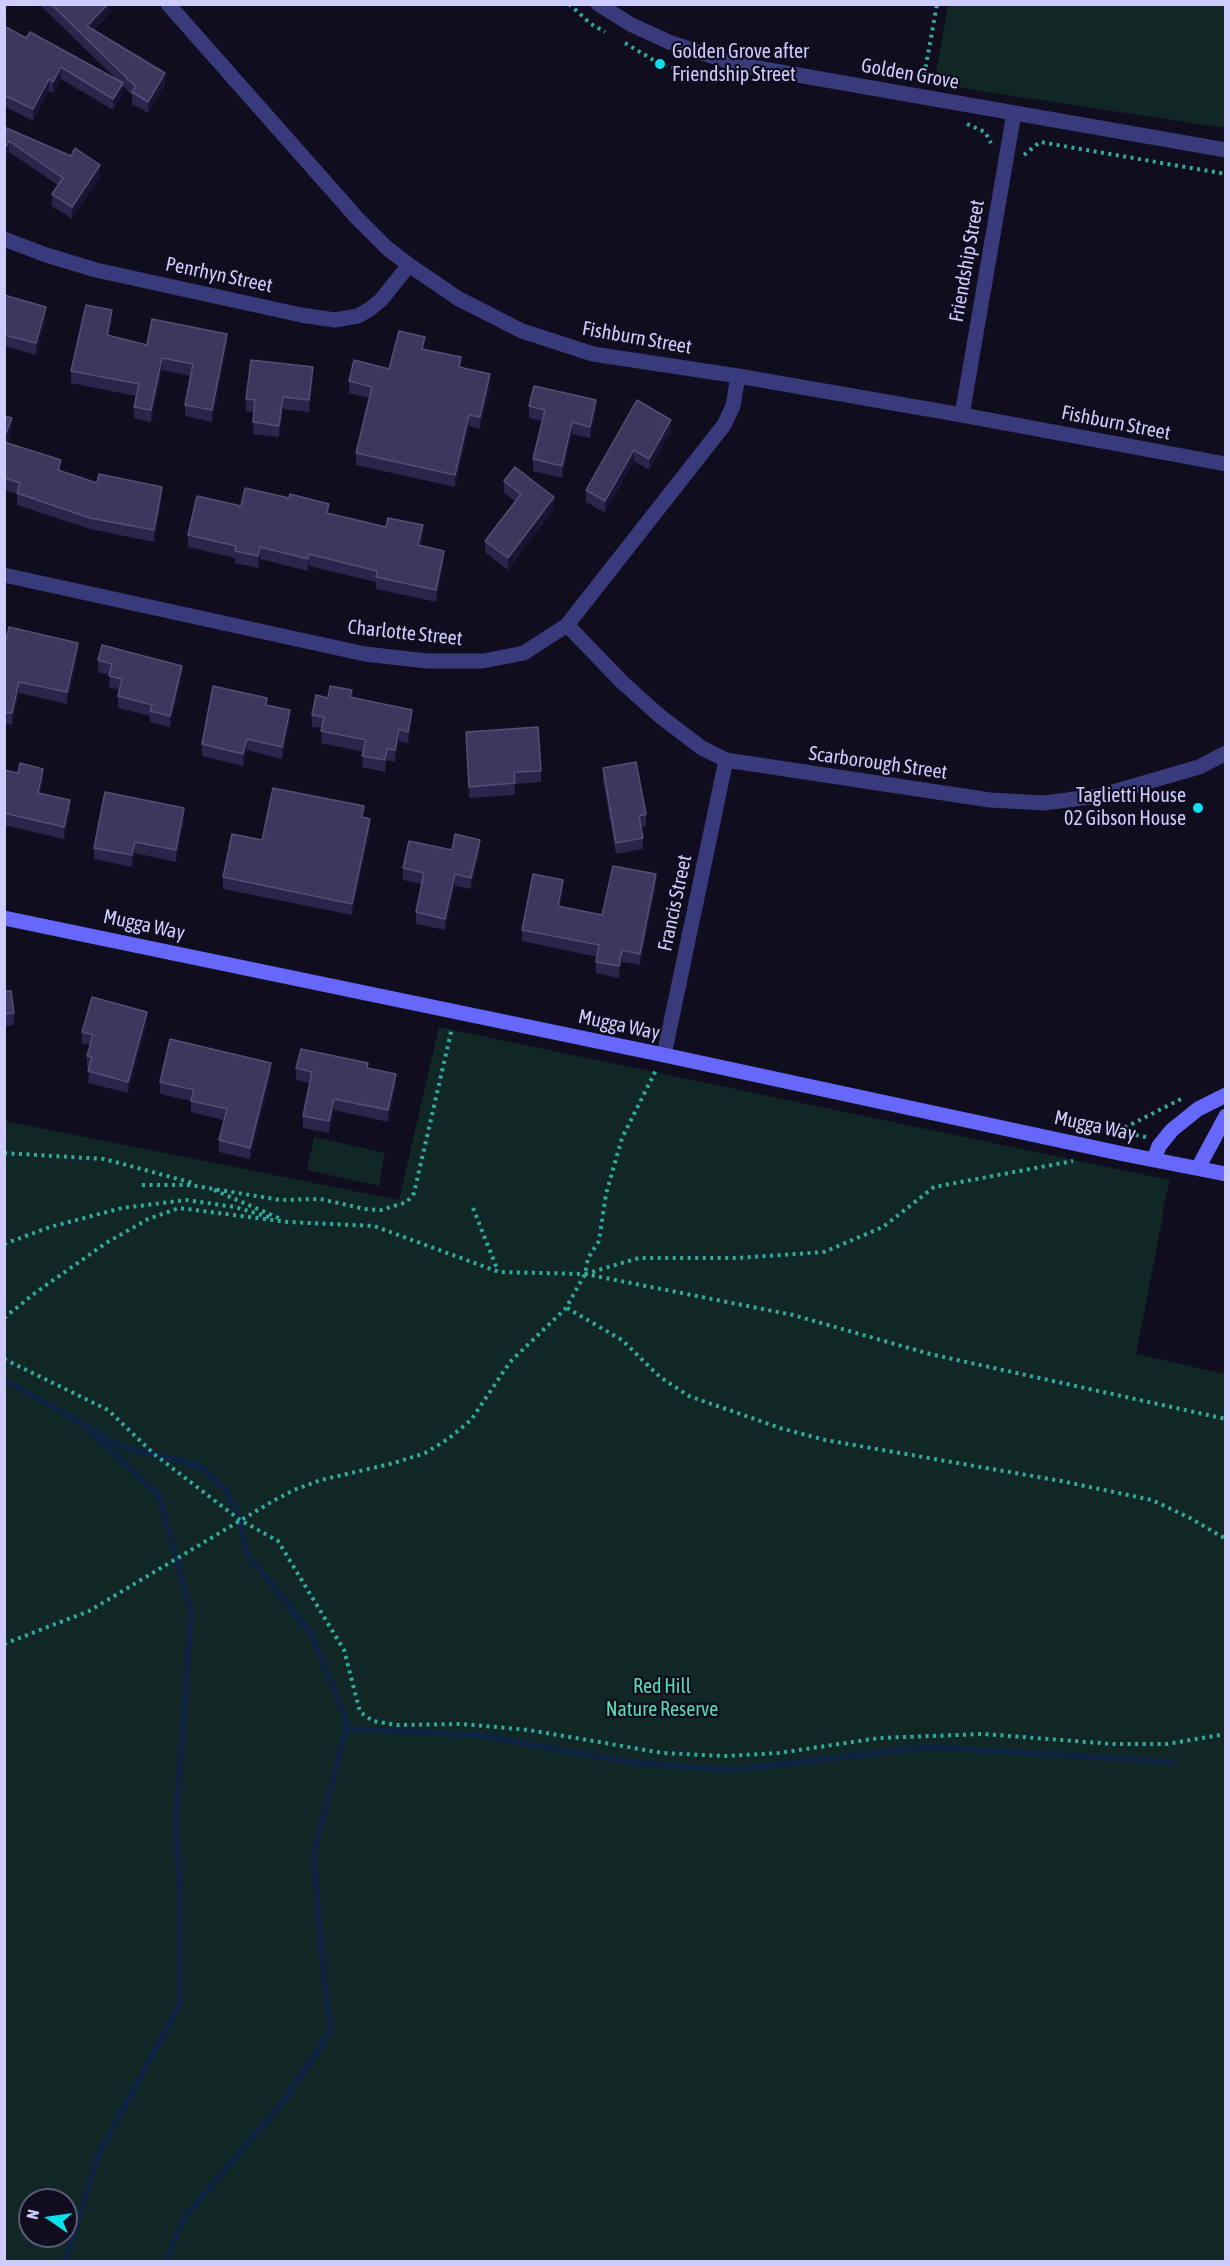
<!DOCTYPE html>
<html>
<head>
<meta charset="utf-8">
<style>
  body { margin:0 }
  #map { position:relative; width:1230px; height:2266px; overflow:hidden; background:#0f0d1e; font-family:"Asap Condensed",sans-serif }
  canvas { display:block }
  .frame { position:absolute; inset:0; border:6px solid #cecbfd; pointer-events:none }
  .north { position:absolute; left:18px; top:2188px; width:60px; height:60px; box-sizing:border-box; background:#0f0d1e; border:2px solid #5b5977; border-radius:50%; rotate:283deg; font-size:16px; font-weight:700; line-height:24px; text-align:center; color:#cecbfd }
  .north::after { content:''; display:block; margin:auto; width:21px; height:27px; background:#08e0ec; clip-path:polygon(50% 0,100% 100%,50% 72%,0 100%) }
</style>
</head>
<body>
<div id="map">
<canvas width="1230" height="2266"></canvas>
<div class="frame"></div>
<div class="north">N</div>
</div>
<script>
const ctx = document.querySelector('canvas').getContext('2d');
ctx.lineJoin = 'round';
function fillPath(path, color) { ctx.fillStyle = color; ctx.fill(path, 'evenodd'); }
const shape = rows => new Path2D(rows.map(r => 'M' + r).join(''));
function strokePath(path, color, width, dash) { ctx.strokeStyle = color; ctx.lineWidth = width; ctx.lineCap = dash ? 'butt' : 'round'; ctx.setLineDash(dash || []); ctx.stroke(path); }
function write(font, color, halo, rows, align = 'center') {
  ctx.font = font + ' "Asap Condensed",sans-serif'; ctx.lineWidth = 4.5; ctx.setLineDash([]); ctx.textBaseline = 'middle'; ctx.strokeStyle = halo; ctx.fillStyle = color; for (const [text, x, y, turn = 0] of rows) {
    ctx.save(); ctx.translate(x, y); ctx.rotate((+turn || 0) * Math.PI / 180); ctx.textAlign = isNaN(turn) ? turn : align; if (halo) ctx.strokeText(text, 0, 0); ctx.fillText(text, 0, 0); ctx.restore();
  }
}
const green = shape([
  [948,5,1225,5,1225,128,934,84],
  [439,1027,1170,1180,1162,1211,1164,1211,1136,1354,1225,1374,1225,2261,5,2261,5,1121,399,1200],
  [30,2200,66,2200,66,2236,30,2236],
  [314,1137,385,1153,379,1186,307,1170]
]);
const stream = shape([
  [4,1380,83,1424,159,1496,191,1613,176,1823,180,1893,180,2004,98,2155,65,2262],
  [83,1424,120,1446,200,1466,226,1491,240,1520,247,1554,312,1635,345,1717,346,1729,314,1852,318,1915,330,2032,283,2102,184,2218,165,2262],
  [346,1729,476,1735,637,1763,730,1770,929,1747,1173,1762]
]);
const path = shape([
  [569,4,591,24,605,32],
  [625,43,660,64,724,81],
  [923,82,937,4],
  [967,124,985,132,991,143],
  [1024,155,1040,142,1226,174],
  [1062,1121,1146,1137],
  [1118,1131,1181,1099],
  [4,1153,104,1159,193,1183],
  [142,1185,190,1185,280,1200,320,1199,365,1209,381,1210,407,1202,414,1193,452,1028],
  [214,1190,281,1219],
  [473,1208,498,1271],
  [4,1244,50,1227,122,1208,186,1200,235,1207,272,1218],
  [585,1274,639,1258,736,1258,824,1252,883,1227,934,1187,1073,1161],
  [567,1308,622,1340,660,1377,689,1396,780,1428,825,1440,1061,1481,1152,1500,1190,1518,1226,1539],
  [4,1318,35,1293,106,1243,148,1219,179,1208,288,1222,374,1226,499,1272,585,1274,793,1315,930,1354,1226,1419],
  [4,1359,108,1410,154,1454,240,1520,278,1541,344,1650,360,1712,373,1721,397,1725,462,1724,529,1730,663,1753,725,1756,779,1753,879,1738,983,1734,1113,1744,1167,1744,1226,1734],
  [4,1644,89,1611,273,1501,294,1490,321,1480,394,1463,425,1453,448,1439,471,1420,510,1362,566,1308,585,1274,588,1258,599,1241,606,1194,622,1138,656,1070]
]);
const street = shape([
  [168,4,357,218,387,248,409,265,459,299,522,331,593,354,738,376,962,415,1226,464],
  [598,4,630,24,669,42,735,64,1226,150],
  [4,239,46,255,96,270,301,315,335,320,358,316,370,309,381,300,409,265],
  [962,415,1014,113],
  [4,575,365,654,427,661,483,661,524,653,567,625,724,425,733,406,738,376],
  [567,625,622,682,661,717,702,748,726,760,990,800,1044,803,1099,796,1199,767,1226,753],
  [664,1055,726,760]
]);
const secondary = shape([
  [4,918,664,1055,1119,1153,1226,1174],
  [1154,1160,1159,1146,1172,1130,1198,1109,1226,1095],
  [1198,1168,1226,1116]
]);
const wall = shape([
  [39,4,110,4,110,13,94,30,165,85,148,113,132,104,132,95,123,86,123,94,113,110,61,79,53,93,49,91,33,121,4,106,4,16,7,27,26,38,116,79],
  [4,127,100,177,72,219,52,206,52,194,58,185,9,152],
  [4,295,46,319,36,355,4,346],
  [112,322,109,336,147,345,227,346,212,422,185,416,185,405,191,376,162,370,151,422,134,418,134,407,136,396,71,383,71,371],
  [425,349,461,368,490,386,480,429,469,426,455,487,356,465,356,453,369,398,349,393,349,381,389,369],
  [313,379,309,412,283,409,279,437,253,434,254,412,246,411,246,399],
  [637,400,671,431,649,470,634,461,605,513,586,502,586,490],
  [529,406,596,412,590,438,572,434,562,478,533,471,533,459,542,421,529,418],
  [4,416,12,430,7,443,61,471,97,483,162,498,154,542,90,529,17,505,17,494,4,490],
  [504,481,554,509,508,570,485,552,485,541,515,501,504,493],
  [241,506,329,513,423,537,421,546,444,562,436,602,376,589,376,582,309,566,308,571,260,559,258,568,235,563,235,558,188,547,188,535],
  [4,650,78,654,67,704,19,693,12,725,4,723],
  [98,660,182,677,170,727,150,722,150,716,118,708,118,696,120,690,109,687,110,675,98,672],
  [328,698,352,698,412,722,408,743,399,741,395,762,387,760,385,772,362,767,363,752,321,743,322,728,312,727,312,715],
  [267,705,290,722,282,759,247,750,243,766,202,756,202,744],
  [466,732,541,771,541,782,515,784,515,795,469,798],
  [603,768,646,814,646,826,641,827,643,838,643,849,616,854,603,780],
  [4,770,43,780,40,793,70,812,64,839,4,825],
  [364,818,370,830,352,915,223,889,223,877,262,840],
  [184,820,176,862,135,853,132,867,94,859,94,848],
  [452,850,480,852,471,889,455,886,445,930,416,924,416,912,422,884,403,880,403,868],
  [656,886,640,965,622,962,619,978,596,973,596,962,597,957,522,941,522,930,563,892,560,906,602,915],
  [4,991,14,1013,14,1025,4,1026],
  [147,1024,128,1093,88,1083,89,1068,87,1067,87,1056,90,1045,82,1043,82,1032],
  [296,1068,368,1069,396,1086,388,1122,334,1110,329,1133,303,1128,303,1116,310,1083,296,1080],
  [271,1075,250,1159,219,1152,219,1140,224,1120,191,1112,191,1101,160,1094,160,1082]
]);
const shadedWall = shape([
  [108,4,110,4,110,13,87,37,87,26],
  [7,17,7,29,4,35,4,23],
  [61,67,61,79,53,93,53,82],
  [165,73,165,85,148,113,148,102],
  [49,79,49,91,33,121,33,109],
  [123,83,123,94,113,110,113,99],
  [9,141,9,152,4,162,4,150],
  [100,165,100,177,72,219,72,207],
  [46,307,46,319,36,355,36,343],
  [112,310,112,322,107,347,107,335],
  [227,334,227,346,212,422,212,410],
  [162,358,162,370,151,422,151,410],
  [313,367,313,379,309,412,309,400],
  [490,374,490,386,480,429,480,417],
  [283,397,283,409,279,437,279,426],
  [596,400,596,412,590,438,590,427],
  [469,415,469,426,455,487,455,475],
  [12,418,12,430,4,450,4,438],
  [671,420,671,431,649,470,649,459],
  [572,422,572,434,562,478,562,466],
  [634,450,634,461,605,513,605,501],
  [61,460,61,471,58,470],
  [162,487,162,498,154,542,154,530],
  [554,497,554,509,508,570,508,558],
  [423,525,423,537,418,557,418,545],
  [260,547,260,559,258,568,258,556],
  [444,551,444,562,436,602,436,590],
  [309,554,309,566,308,571,308,559],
  [78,643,78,654,67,704,67,692],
  [182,666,182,677,170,727,170,716],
  [19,682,19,693,12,725,12,713],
  [290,710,290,722,282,759,282,747],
  [412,710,412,722,408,743,408,732],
  [399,729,399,741,395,762,395,750],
  [247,739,247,750,243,766,243,754],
  [387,749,387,760,385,772,385,760],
  [43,769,43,780,38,804,38,793],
  [70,800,70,812,64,839,64,827],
  [184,808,184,820,176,862,176,850],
  [370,819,370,830,352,915,352,904],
  [480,840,480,852,471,889,471,878],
  [135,842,135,853,132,867,132,855],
  [455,874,455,886,445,930,445,919],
  [656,874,656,886,640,965,640,954],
  [563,880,563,892,558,917,558,906],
  [622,950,622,962,619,978,619,966],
  [147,1012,147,1024,128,1093,128,1082],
  [271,1063,271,1075,250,1159,250,1148],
  [396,1074,396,1086,388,1122,388,1110],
  [334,1099,334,1110,329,1133,329,1121]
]);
const building = shape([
  [51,4,108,4,87,26,165,73,148,102,132,92,136,87,51,4],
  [4,26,26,38,30,32,123,83,113,99,61,67,53,82,49,79,33,109,4,95,4,26],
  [4,127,71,156,75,148,100,165,72,207,52,194,63,178,9,141,4,150,4,127],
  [4,295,46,307,36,343,4,335,4,295],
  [86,305,112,310,107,335,147,345,152,319,227,334,212,410,185,405,193,364,162,358,151,410,134,407,139,384,71,371,86,305],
  [399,331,425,337,422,349,461,357,459,367,490,374,480,417,469,415,455,475,356,453,372,387,349,381,354,360,389,369,399,331],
  [251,360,313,367,309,400,283,397,279,426,253,422,255,400,246,399,251,360],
  [534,386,596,400,590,427,572,422,562,466,533,459,545,410,529,406,534,386],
  [637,400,671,420,649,459,634,450,605,501,586,490,637,400],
  [4,416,12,418,4,438,4,416],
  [4,442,61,460,58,470,97,483,99,474,162,487,154,530,90,518,17,493,20,483,4,478,4,442],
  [515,467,554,497,508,558,485,541,521,494,504,481,515,467],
  [245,488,289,498,290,494,329,504,327,513,386,527,388,518,423,525,418,545,444,551,436,590,376,577,377,571,309,554,308,559,260,547,258,556,235,551,236,546,188,535,197,496,241,506,245,488],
  [9,627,78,643,67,692,19,682,12,713,4,712,4,650,9,627],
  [102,645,182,666,170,716,150,711,152,705,118,696,122,679,109,676,112,664,98,660,102,645],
  [213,686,267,698,266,705,290,710,282,747,247,739,243,754,202,744,213,686],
  [330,686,352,690,350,697,412,710,408,732,399,729,395,750,387,749,385,760,362,756,366,740,321,731,324,717,312,715,316,695,328,698,330,686],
  [538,727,541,771,514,772,515,783,469,787,466,732,538,727],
  [636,762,646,814,639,816,643,838,616,843,603,768,636,762],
  [20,763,43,769,38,793,70,800,64,827,4,813,4,770,18,773,20,763],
  [273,788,364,806,362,817,370,819,352,904,223,877,232,834,262,840,273,788],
  [105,792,184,808,176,850,135,842,132,855,94,848,105,792],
  [455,834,480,840,471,878,455,874,445,919,416,912,424,873,403,868,409,841,452,850,455,834],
  [613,866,656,874,640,954,622,950,619,966,596,962,599,945,522,930,533,874,563,880,558,906,602,915,613,866],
  [4,991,11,991,14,1013,4,1014,4,991],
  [92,997,147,1012,128,1082,88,1071,92,1057,87,1056,93,1035,82,1032,92,997],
  [170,1039,271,1063,250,1148,219,1140,227,1109,191,1101,194,1090,160,1082,170,1039],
  [301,1049,368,1063,367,1068,396,1074,388,1110,334,1099,329,1121,303,1116,312,1072,296,1068,301,1049]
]);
const markers = [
  [660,64,6,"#08e0ec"],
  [1198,808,6,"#08e0ec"]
];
const poiNames = [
  ["Golden Grove after",672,52],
  ["Friendship Street",672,75],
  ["Taglietti House",1186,796,"right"],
  ["02 Gibson House",1186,819,"right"]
];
const streetNames = [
  ["Golden Grove",910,74,10],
  ["Friendship Street",967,261,-80],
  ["Penrhyn Street",219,275,12],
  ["Fishburn Street",637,338,10],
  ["Fishburn Street",1116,423,11],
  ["Charlotte Street",405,633,6],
  ["Scarborough Street",878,763,8],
  ["Francis Street",675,903,-78],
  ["Mugga Way",144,925,12],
  ["Mugga Way",619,1025,12],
  ["Mugga Way",1095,1126,12]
];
const parkNames = [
  ["Red Hill",662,1687],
  ["Nature Reserve",662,1710]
];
fillPath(green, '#102725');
strokePath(stream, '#0d2341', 6);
strokePath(path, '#31ab9e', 4, [3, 4.5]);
strokePath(street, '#393a7b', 15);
strokePath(secondary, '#6568fa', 15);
fillPath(wall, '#2b254b');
fillPath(shadedWall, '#191431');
fillPath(building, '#3d375e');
strokePath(building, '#544e77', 1.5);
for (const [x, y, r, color] of markers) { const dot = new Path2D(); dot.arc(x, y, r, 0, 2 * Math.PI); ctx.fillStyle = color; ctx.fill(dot); strokePath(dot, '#0f0d1e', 2); }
write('20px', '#cecbfd', '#0f0d1e', poiNames, 'left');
write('20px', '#cecbfd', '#0f0d1e', streetNames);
write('20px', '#5adab4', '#0f0d1e', parkNames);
</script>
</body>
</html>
